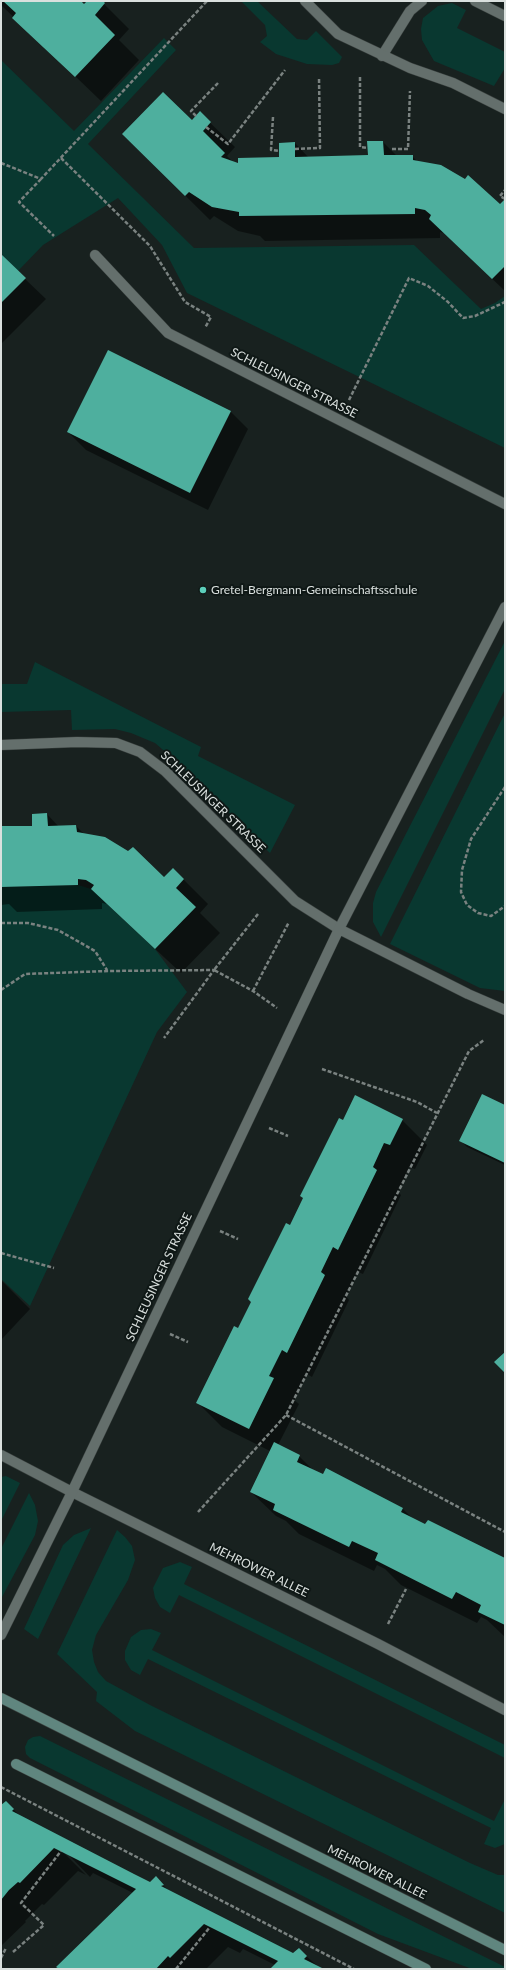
<!DOCTYPE html>
<html>
<head>
<meta charset="utf-8">
<style>
  body { margin:0 }
  #map { position:relative; width:506px; height:1970px; overflow:hidden; background:#18211f; font-family:Lato,sans-serif }
  canvas { display:block }
  .frame { position:absolute; inset:0; border:2px solid #dae0de; pointer-events:none }
</style>
</head>
<body>
<div id="map">
<canvas width="506" height="1970"></canvas>
<div class="frame"></div>
</div>
<script>
const ctx = document.querySelector('canvas').getContext('2d');
ctx.lineJoin = 'round';
function fillPath(path, color) { ctx.fillStyle = color; ctx.fill(path, 'evenodd'); }
const shape = rows => new Path2D(rows.map(r => 'M' + r).join(''));
function strokePath(path, color, width, dash) { ctx.strokeStyle = color; ctx.lineWidth = width; ctx.lineCap = dash ? 'butt' : 'round'; ctx.setLineDash(dash || []); ctx.stroke(path); }
function write(font, color, halo, rows, align = 'center') {
  ctx.font = font + ' Lato,sans-serif'; ctx.lineWidth = 4; ctx.setLineDash([]); ctx.textBaseline = 'middle'; ctx.strokeStyle = halo; ctx.fillStyle = color; for (const [text, x, y, turn = 0] of rows) {
    ctx.save(); ctx.translate(x, y); ctx.rotate((+turn || 0) * Math.PI / 180); ctx.textAlign = isNaN(turn) ? turn : align; if (halo) ctx.strokeText(text, 0, 0); ctx.fillText(text, 0, 0); ctx.restore();
  }
}
const green = shape([
  [241,1,257,1,297,39,307,40,316,31,342,57,339,63,332,65,307,64,276,54,260,42,267,36,265,25],
  [452,3,466,10,457,28,505,52,505,68,494,86,434,61,422,40,421,29,423,18,438,6],
  [164,38,176,50,88,144,194,248,414,245,481,309,495,303,505,296,505,448,187,293,162,245,118,198,43,245,18,271,1,254,1,60,74,131],
  [505,641,505,689,381,937,373,922,373,903,376,892],
  [35,662,201,747,198,756,295,805,270,853,176,761,155,743,131,733,115,729,72,730,71,710,1,712,1,684,27,684],
  [505,713,505,991,480,988,390,944],
  [78,885,91,889,155,949,187,992,157,1032,30,1306,1,1279,1,887],
  [6,1476,20,1483,1,1521,1,1477],
  [29,1493,35,1505,38,1521,35,1535,1,1599,1,1549],
  [91,1528,38,1639,24,1629,63,1545,74,1535],
  [117,1530,125,1537,132,1546,135,1560,128,1580,96,1635,92,1650,94,1662,98,1672,106,1681,150,1705,470,1863,498,1875,505,1875,505,1913,135,1731,96,1701,97,1692,57,1654],
  [180,1562,192,1567,184,1584,505,1745,505,1758,179,1595,170,1613,160,1607,155,1598,153,1588,163,1568],
  [151,1629,161,1633,152,1650,494,1821,504,1801,505,1844,495,1848,484,1844,491,1828,148,1659,140,1675,131,1670,125,1660,125,1651,131,1637,141,1630],
  [40,1736,505,1967,505,1969,472,1969,378,1934,30,1758,26,1754,25,1747,28,1740,33,1737]
]);
const shadow = shape([
  [1,1,80,1,84,5,88,1,101,1,129,29,119,40,139,60,101,101,1,5],
  [200,113,235,147,227,156,233,162,239,165,281,158,295,143,309,158,369,156,383,142,397,156,412,156,418,162,500,206,505,200,505,291,444,233,440,232,440,238,265,241,260,236,238,231,214,216,210,220,123,134,192,121],
  [1,256,46,299,1,344],
  [230,411,248,429,208,510,86,450,68,432],
  [47,814,59,827,76,826,84,834,164,878,173,869,208,904,200,913,220,933,181,973,107,904,102,903,102,909,17,912,9,904,1,905,1,827,33,827],
  [505,1106,505,1165,467,1147,460,1140],
  [402,1120,427,1145,415,1169,409,1167,398,1192,401,1195,363,1274,358,1272,346,1296,349,1300,312,1377,307,1374,294,1400,299,1404,278,1445,299,1456,314,1471,402,1508,414,1520,505,1559,505,1637,487,1620,481,1617,477,1623,401,1585,385,1569,377,1565,374,1571,299,1534,286,1521,276,1516,251,1492,270,1451,222,1427,198,1403,238,1330,344,1121],
  [1,1280,30,1309,1,1340],
  [6,1802,21,1817,150,1883,156,1878,170,1892,293,1954,299,1950,321,1969,271,1969,275,1965,243,1949,240,1953,228,1947,206,1969,59,1969,133,1893,93,1873,90,1877,67,1853,64,1853,86,1875,78,1871,44,1905,42,1904,25,1921,26,1922,1,1946,1,1806]
]);
const building = shape([
  [3,1,81,1,84,4,87,1,103,1,105,3,95,15,115,35,75,77,12,18,16,13],
  [163,92,192,120,200,111,211,122,203,131,225,153,221,157,238,163,238,158,279,157,279,143,295,142,295,157,368,155,367,141,383,141,384,155,413,155,413,160,441,165,465,179,468,175,500,204,505,199,505,266,492,279,429,219,431,215,425,210,415,208,415,214,239,216,239,212,212,207,189,192,185,196,122,134],
  [1,254,26,278,1,303],
  [108,350,231,411,190,493,67,432],
  [47,813,48,826,76,825,77,832,105,837,128,851,133,847,164,877,173,868,184,879,176,888,196,907,155,949,91,889,94,885,86,880,78,879,78,885,1,887,1,826,32,826,32,814],
  [482,1094,505,1105,505,1163,459,1141],
  [355,1095,403,1119,390,1145,384,1143,373,1167,377,1170,338,1250,333,1247,321,1272,325,1275,287,1353,282,1350,269,1376,274,1378,249,1429,196,1403,234,1326,238,1328,251,1302,248,1299,286,1223,290,1225,303,1198,300,1196,339,1118,343,1120],
  [505,1352,505,1373,494,1362],
  [274,1442,300,1455,297,1462,323,1474,326,1468,403,1508,401,1512,425,1524,428,1520,505,1558,505,1625,478,1612,481,1605,456,1592,452,1599,375,1560,378,1553,352,1541,349,1547,273,1510,275,1504,250,1492],
  [6,1801,14,1809,12,1811,134,1874,150,1882,156,1876,164,1885,161,1886,293,1953,299,1948,307,1956,304,1959,324,1969,270,1969,278,1961,204,1924,170,1958,168,1956,156,1969,59,1969,56,1967,136,1889,54,1848,20,1883,18,1882,9,1890,1,1900,1,1805]
]);
const path = shape([
  [360,77,360,147,368,148],
  [196,116,191,111,218,83],
  [273,117,271,150,279,151],
  [206,127,228,144,285,70],
  [295,149,320,148,319,77],
  [392,149,408,149,410,91],
  [61,158,150,246,185,302,211,317,205,328],
  [1,163,41,179,207,1],
  [41,179,19,202,54,236],
  [505,199,500,196,505,190],
  [349,400,409,278,428,286,448,302,463,318,475,316,505,302],
  [505,787,471,839,462,870,461,892,467,905,478,913,491,916,505,906],
  [258,914,214,970,253,991,277,1008],
  [1,923,28,923,58,930,95,951,107,970],
  [1,990,25,974,108,971,214,970,164,1038],
  [253,991,289,922],
  [322,1069,417,1102,437,1113],
  [269,1128,288,1136],
  [220,1231,238,1239],
  [1,1253,54,1268],
  [170,1334,188,1342],
  [286,1415,505,1532],
  [198,1512,286,1415,469,1051,484,1040],
  [388,1624,406,1589],
  [1,1787,354,1969],
  [13,1952,44,1925,21,1903,61,1851],
  [1,1958,6,1948],
  [176,1969,210,1927]
]);
const service = shape([
  [475,1,505,16],
  [382,56,410,11,422,1],
  [1,745,77,742,116,743,140,752,165,771,295,901,339,929],
  [72,1492,378,1644,505,1710]
]);
const minor = shape([
  [305,1,338,34,410,68,453,83,505,109],
  [95,255,168,333,505,504],
  [339,929,468,994,505,1010],
  [1,1455,72,1492],
  [1,1635,72,1492,339,929,505,607]
]);
const secondary = shape([
  [1,1698,505,1950],
  [16,1764,426,1969]
]);
const markers = [
  [203,590,4,"#5cceba"]
];
const streetNames = [
  ["SCHLEUSINGER STRASSE",294,383,27],
  ["SCHLEUSINGER STRASSE",213,802,44],
  ["SCHLEUSINGER STRASSE",159,1277,-65],
  ["MEHROWER ALLEE",259,1570,26],
  ["MEHROWER ALLEE",377,1872,26]
];
const poiNames = [
  ["Gretel-Bergmann-Gemeinschaftsschule",211,590]
];
fillPath(green, '#093830');
fillPath(shadow, '#0007');
fillPath(building, '#4eaf9e');
strokePath(service, '#373e3c', 11);
strokePath(minor, '#373e3c', 11);
strokePath(secondary, '#373e3c', 11);
strokePath(path, '#7a8280', 2.5, [4, 2]);
strokePath(service, '#646f6c', 10);
strokePath(minor, '#646f6c', 10);
strokePath(secondary, '#60867f', 10);
for (const [x, y, r, color] of markers) { const dot = new Path2D(); dot.arc(x, y, r, 0, 2 * Math.PI); ctx.fillStyle = color; ctx.fill(dot); strokePath(dot, '#0f1816', 1.5); }
write('12px', '#dae0de', '#0f1816', streetNames);
write('12px', '#dae0de', '#0f1816', poiNames, 'left');
</script>
</body>
</html>
